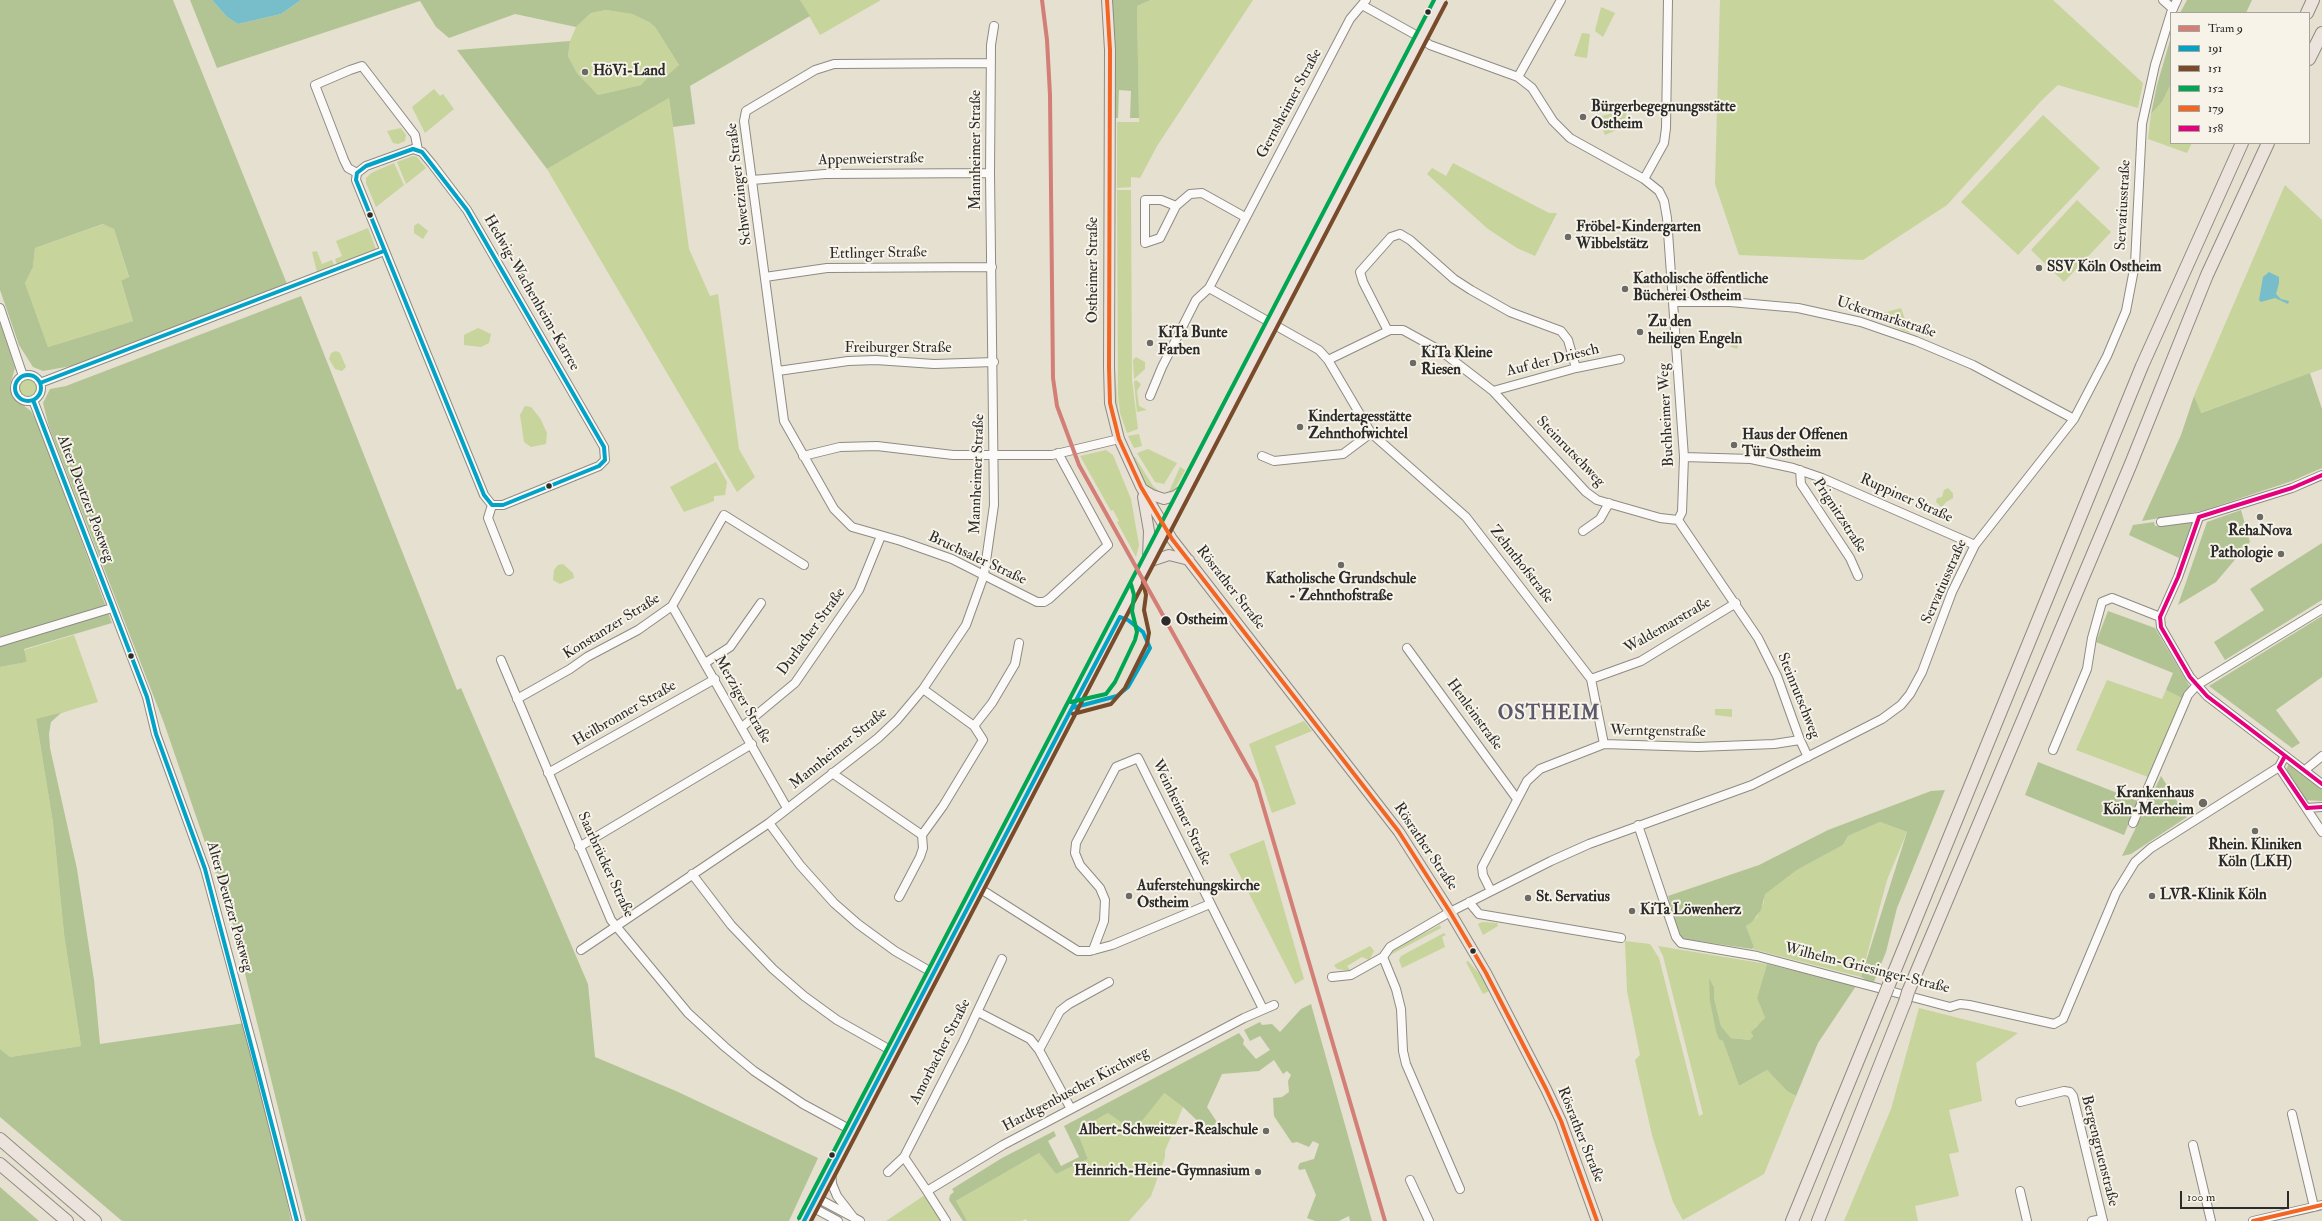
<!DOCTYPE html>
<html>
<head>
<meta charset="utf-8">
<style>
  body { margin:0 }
  #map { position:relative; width:2322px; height:1221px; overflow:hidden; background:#e5e0d0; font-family:"IM FELL Double Pica",serif }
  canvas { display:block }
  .legend { position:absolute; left:2170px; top:12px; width:140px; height:132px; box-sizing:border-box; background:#f7f3e8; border:1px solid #a5a39c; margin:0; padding:5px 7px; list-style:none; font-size:12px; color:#2b2b2b }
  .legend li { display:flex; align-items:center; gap:8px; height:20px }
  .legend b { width:20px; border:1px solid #a5a39c }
  .scale { position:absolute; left:2180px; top:1191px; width:109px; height:18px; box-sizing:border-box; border:2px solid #2b2b2b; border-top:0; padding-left:5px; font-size:12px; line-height:14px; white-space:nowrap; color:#2b2b2b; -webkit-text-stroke:3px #f7f3e8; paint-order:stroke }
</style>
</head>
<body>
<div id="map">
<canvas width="2322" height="1221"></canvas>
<ul class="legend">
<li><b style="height:5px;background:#d37e76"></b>Tram 9</li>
<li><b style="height:5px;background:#02a3c6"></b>191</li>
<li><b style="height:5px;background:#7a4b2a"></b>151</li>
<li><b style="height:5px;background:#00a651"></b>152</li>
<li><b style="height:5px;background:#f26522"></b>179</li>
<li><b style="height:5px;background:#e5007d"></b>158</li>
</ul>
<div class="scale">100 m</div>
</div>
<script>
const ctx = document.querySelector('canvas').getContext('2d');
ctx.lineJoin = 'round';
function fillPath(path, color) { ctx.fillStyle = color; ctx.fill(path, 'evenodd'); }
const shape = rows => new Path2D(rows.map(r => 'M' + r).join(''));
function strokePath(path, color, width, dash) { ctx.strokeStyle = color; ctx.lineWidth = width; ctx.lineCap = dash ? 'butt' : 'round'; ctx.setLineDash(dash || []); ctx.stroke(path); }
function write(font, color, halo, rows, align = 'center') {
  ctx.font = font + ' "IM FELL Double Pica",serif'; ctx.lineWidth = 4; ctx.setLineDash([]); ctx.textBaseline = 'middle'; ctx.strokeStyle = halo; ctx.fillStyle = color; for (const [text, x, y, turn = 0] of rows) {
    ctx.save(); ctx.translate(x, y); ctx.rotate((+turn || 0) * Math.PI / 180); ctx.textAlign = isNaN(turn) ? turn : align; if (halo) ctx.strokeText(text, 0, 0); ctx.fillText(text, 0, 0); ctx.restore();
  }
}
const green = shape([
  [800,0,881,0,820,35],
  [1151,0,1253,0,1157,146,1140,178,1131,177,1131,187,1117,188,1117,122,1139,122,1137,6],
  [1720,0,2053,0,2143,83,2138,108,2058,85,2042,100,1947,205,1863,260,1739,255,1715,184],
  [1601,7,1615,13,1603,37,1595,31],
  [606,10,632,14,649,22,655,27,679,65,665,77,649,76,641,85,598,95,577,73,568,56,570,41,576,27,591,13],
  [1582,33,1590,34,1587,58,1574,56],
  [2171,84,2171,143,2192,143,2187,153,2148,139,2151,114,2162,102],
  [434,89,440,96,443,94,454,109,425,133,412,107],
  [669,98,689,249,710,296,718,294,739,449,755,477,737,492,547,169],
  [1624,110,1627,111,1624,123,1619,129,1605,135,1598,117],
  [2043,115,2100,168,2018,255,1961,202],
  [1115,121,1115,369,1118,409,1124,434,1118,420,1115,392],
  [401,128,406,135,405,141,398,144,393,143,387,131],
  [413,156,417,157,426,168,406,184,397,162],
  [394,163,404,185,376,207,366,183,366,178,371,173],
  [1453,163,1549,213,1557,213,1535,256,1517,248,1488,229,1427,174,1432,168,1446,176],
  [2285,185,2322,220,2322,369,2200,413,2194,396],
  [1117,190,1131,190,1132,380,1138,429,1127,433,1120,413,1118,395],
  [2077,200,2111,232,2064,282,2031,250],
  [418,223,428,231,423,239,414,233,414,226],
  [104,224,114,229,129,278,121,282,133,321,48,347,25,283,33,267,35,248],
  [368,228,376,249,337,265,335,259,342,256,336,241],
  [317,251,322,264,332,260,334,265,317,272,312,252],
  [1901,308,1910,333,1874,319,1876,315],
  [478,328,491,334,489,343,481,347,464,345,464,335],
  [1733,331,1742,333,1737,349,1731,347,1727,341,1717,341,1717,335,1727,335],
  [336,351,340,353,346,367,342,371,335,369,329,359,331,353],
  [1136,357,1145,362,1145,369,1134,379,1133,360],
  '19 387a9 9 0 1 1 18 0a9 9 0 1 1-18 0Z',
  [1136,380,1141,384,1137,391,1139,406,1147,410,1137,412,1134,382],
  [525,406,531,407,540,418,547,433,546,444,531,447,524,442,520,415],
  [1139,434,1142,446,1134,448,1128,436],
  [1148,449,1177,463,1164,484,1155,482,1137,453],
  [1106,450,1113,455,1131,499,1139,545,1136,557,1117,522,1119,521,1113,510,1111,511,1080,456],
  [1132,457,1135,457,1153,486,1159,491,1159,495,1147,487],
  [716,462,727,482,725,495,714,496,714,501,684,512,670,487],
  [1180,467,1185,470,1176,487,1168,494],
  [1948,488,1953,493,1953,498,1946,502,1942,507,1940,506,1936,502,1937,498,1942,497,1944,490],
  [563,564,573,573,574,578,560,584,553,580,554,570,558,565],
  [74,635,98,702,36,720,53,823,64,934,81,1046,10,1057,0,1049,0,667,27,662,24,650],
  [2107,680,2162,699,2166,690,2184,699,2148,777,2076,750],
  [1715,709,1732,709,1732,717,1715,715],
  [1304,721,1312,731,1275,746,1296,804,1272,813,1249,744],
  [1880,822,1907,832,1887,880,1861,977,1752,949,1754,947,1746,926,1757,917,1764,902,1764,894,1797,870,1843,845,1848,836],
  [1264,840,1304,979,1295,984,1229,854],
  [1482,922,1497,923,1498,926,1483,935,1478,924],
  [1440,925,1441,928,1390,955,1396,948],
  [1444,933,1446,935,1442,937,1445,947,1402,968,1399,960,1401,956],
  [1625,941,1650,944,1659,958,1699,1116,1703,1114,1663,956,1658,946,1767,964,1757,998,1765,1018,1762,1023,1756,1026,1751,1040,1731,1038,1721,1026,1714,998,1714,987,1709,978,1723,1041,1739,1086,1767,1070,1787,1091,1796,1096,1764,1174,1683,1220,1673,1202,1652,1135,1635,1060,1640,1055,1627,991],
  [1370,946,1374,951,1369,960,1362,957,1347,966,1351,971,1337,969,1334,965],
  [1468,961,1486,981,1491,990,1483,994,1466,962],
  [1919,1008,2018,1033,1976,1063,1982,1101,1949,1110,1959,1152,1949,1154,1959,1196,1915,1206,1918,1221,1844,1221,1891,1109],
  [1164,1093,1183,1107,1165,1151,1165,1157,1151,1196,1129,1221,1027,1221,1026,1219,1022,1221,967,1221,956,1204,956,1201,1039,1153,1056,1174,1088,1159,1077,1131,1108,1113],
  [925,1195,942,1221,886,1221]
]);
const forest = shape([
  [0,0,173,0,287,284,72,366,43,371,33,367,19,345,0,290],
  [103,224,114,229,129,277,121,281,133,321,48,347,25,283,33,267,35,248],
  [190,0,212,0,227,17,238,24,281,14,301,0,800,0,810,16,690,86,695,124,673,127,669,98,547,169,457,50,570,41,568,56,577,73,598,95,641,85,649,76,665,77,679,65,655,27,649,22,632,14,606,10,591,13,576,27,515,14,449,38,436,27,420,1,217,68],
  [1112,0,1151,0,1137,6,1139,118,1130,118,1131,91,1119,90,1118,118,1113,118],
  [2187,0,2252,0,2246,13,2180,13],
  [2171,37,2171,84,2162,102,2151,114,2157,85],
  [301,296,457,690,461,688,588,984,595,1057,676,1091,818,1158,789,1221,306,1221,232,921,164,723,49,427,43,403,50,389,66,386],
  [0,322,15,368,10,385,12,393,15,399,31,411,39,426,112,623,24,649,27,662,0,667],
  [2310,373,2322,409,2322,468,2292,481,2202,511,2142,521,2181,435,2194,396,2201,413],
  [2241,510,2250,542,2216,582,2178,605,2207,522],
  [2194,521,2179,558,2129,535,2133,525,2154,522,2155,526],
  [2322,543,2322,600,2225,660,2214,642,2264,610,2250,589],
  [2108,611,2155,628,2190,687,2184,699,2166,690,2173,673,2096,642],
  [2322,616,2322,677,2276,710,2300,743,2292,748,2209,686],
  [75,709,61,713,51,722,49,734,50,748,77,869,94,980,100,1044,245,1023,281,1170,291,1221,122,1221,0,1117,0,1049,10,1057,81,1046,64,934,53,823,36,719],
  [2038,762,2138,801,2124,835,2025,795],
  [2289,763,2322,789,2322,801,2305,800,2286,770],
  [2161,776,2187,817,2131,854,2122,856],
  [1945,790,1897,908,1886,952,1873,984,1861,977,1907,832,1880,822,1848,836,1843,845,1797,870,1765,894,1761,910,1752,922,1746,926,1754,947,1752,949,1684,939,1679,935,1668,896,1759,865,1828,830,1931,791],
  [1767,964,1856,986,1818,1043,1796,1096,1787,1091,1767,1070,1739,1086,1723,1041,1719,1039,1716,1031,1710,1001,1709,978,1714,987,1714,998,1721,1026,1731,1038,1750,1040,1753,1036,1751,1032,1765,1018,1757,998],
  [1311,1004,1372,1221,1350,1221,1349,1216,1339,1221,1315,1221,1307,1218,1316,1195,1305,1169,1299,1170,1298,1167,1300,1163,1314,1159,1319,1144,1313,1141,1309,1147,1297,1142,1292,1143,1274,1116,1273,1098,1282,1097,1289,1092,1288,1081,1291,1075,1287,1071,1283,1074,1274,1060,1259,1071,1222,1074,1207,1107,1219,1125,1213,1136,1183,1107,1164,1093,1134,1131,1108,1113,1077,1131,1088,1159,1056,1174,1039,1153,956,1201,967,1221,963,1221,949,1200,950,1195,954,1192,952,1189,1002,1158,1054,1131,1056,1136,1048,1141,1061,1166,1079,1157,1064,1126,1239,1033,1244,1040,1243,1044,1256,1059,1270,1050,1260,1036,1250,1041,1244,1030,1260,1022,1262,1025,1272,1024,1280,1032,1301,1009],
  [0,1187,39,1221,0,1221]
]);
const water = shape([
  [212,0,301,0,281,14,238,24,227,17],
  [2269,272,2279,277,2279,283,2276,294,2281,299,2289,301,2288,304,2275,298,2261,302,2259,300,2263,277]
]);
const minor = shape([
  [2163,0,2173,9],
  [1362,5,1414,34,1430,45,1518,77,1532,88,1553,121,1570,138,1644,179,1659,191,1664,201,1667,218,1684,457,1682,512,1678,520],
  [2171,13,2177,0],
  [991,63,834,64,815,70,746,111,744,121,784,421,834,509,852,527,901,541,952,559,1037,602,1044,602,1049,599,1108,545,1058,453],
  [1518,77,1561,0],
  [413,149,422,152,432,164,467,210,481,234,604,447,605,460,599,466,503,505,492,505,484,495,356,180,357,173,366,166,413,149],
  [357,173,348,168,344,160,315,85,350,70,362,66,415,135,418,150],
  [1644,179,1664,143,1666,128,1668,0],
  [752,180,825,174,990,173],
  [1176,206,1161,200,1145,200,1145,243,1160,238,1176,206,1190,194,1202,193,1245,217],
  [765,277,827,268,992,267],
  [1209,288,1319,350,1328,360,1371,433,1466,517,1591,679,1604,744],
  [1674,302,1730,302,1798,308,1861,322,1916,341,1973,365,2074,419],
  [0,308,23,376],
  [1388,331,1363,282,1360,272,1391,237,1400,234,1410,240,1454,279,1471,290,1510,312,1561,331,1568,340,1576,368],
  [1328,360,1390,330,1403,330,1441,351,1493,391,1586,492,1597,500,1660,518,1678,520,1758,638,1777,676,1800,740,1808,757],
  [778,371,848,361,876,360,934,364,994,362],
  '15 388a13 13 0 1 1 26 0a13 13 0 1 1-26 0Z',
  [40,383,384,251],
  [1493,391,1576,368,1620,359],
  [1150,396,1162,367,1196,300,1209,288,1350,19,1366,0],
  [33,400,147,697,156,734,205,869,257,1062,297,1221],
  [803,456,840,447,877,446,953,455,1052,455,1119,439],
  [1262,456,1274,461,1343,454,1371,433],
  [1684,457,1751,459,1793,468,1822,478,1975,545],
  [1800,470,1801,484,1850,558,1858,576],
  [492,505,488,518,509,571],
  [2199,517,2178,577,2160,617,2161,627,2190,677,2207,696,2322,784],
  [2161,522,2199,517,2292,488,2322,475],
  [1583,531,1600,519,1609,503],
  [672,606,787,808],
  [0,642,112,608],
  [1407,648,1517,799],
  [501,660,611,920,688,1013,725,1047,754,1071,803,1104,851,1130],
  [705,663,730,647,761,603],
  [1591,679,1641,661,1736,603],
  [517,699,570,669,587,657,638,630,672,606,724,515,804,565],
  [974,726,992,703,1015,664,1019,643],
  [742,727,795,683,859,590,881,536],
  [2053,750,2087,669,2092,638,2102,602,2112,598,2160,617],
  [2279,767,2322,832],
  [2305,770,2322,756],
  [548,773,715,679],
  [832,773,922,835],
  [2307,808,2322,807],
  [769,823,800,865,834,903,858,924,895,951,933,973],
  [2133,823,2188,695,2197,685,2322,609],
  [1638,825,1676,937,1681,943,1757,956,1950,1007,1960,1004,1969,1005,2054,1024,2063,1019,2116,893,2135,862,2151,848,2279,767,2285,756],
  [579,847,752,744],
  [692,874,731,925,773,969,804,996,837,1020,892,1051],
  [979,888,1078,951,1090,951,1112,945,1210,904],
  [1491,891,1483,875,1482,867,1527,781,1540,769,1604,744,1698,747,1774,744,1800,740],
  [899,897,920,857,923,848,922,835,943,806,983,740,974,726,923,689],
  [1469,902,1479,914,1621,938],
  [581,950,769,823,878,738,897,720,923,689,966,625,984,575,994,505,990,173,991,45,994,26],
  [1093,950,1104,921,1105,900,1100,888,1080,865,1075,853,1076,843,1116,767,1138,758,1263,1009],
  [1383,957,1396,989,1401,1009,1403,1051,1406,1064,1460,1189],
  [1332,977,1351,975,1383,957,1390,947,1450,912,1551,861,1589,844,1752,785,1882,719,1901,705,1910,694,1922,672,1952,592,1975,545,2074,419,2107,356,2126,311,2135,264,2142,124,2155,65,2171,13],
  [978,1012,1030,1039,1039,1050,1071,1109],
  [1039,1050,1060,1011,1069,1004,1109,982],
  [2020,1102,2064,1091,2070,1092,2073,1096,2103,1221],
  [2292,1114,2314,1207],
  [2193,1145,2211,1221],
  [831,1169,832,1184,837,1196,854,1218],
  [888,1172,904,1157],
  [1410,1180,1429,1221],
  [927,1191,904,1157,963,1042,1002,959],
  [2020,1191,2027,1221],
  [817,1198,860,1221],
  [812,1207,838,1221],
  [946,1221,927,1191,1003,1145,1244,1018,1274,1005],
  [2092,1221,2102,1219],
  [2253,1221,2322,1205]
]);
const major = shape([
  [1107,0,1110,50,1109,367,1110,403,1119,439,1141,487,1172,539,1399,832,1450,912,1486,973,1546,1089,1561,1121,1597,1221],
  [1142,489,1152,495,1164,499,1175,496,1185,489],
  [1143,497,1149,531,1148,558],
  [1148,562,1169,555,1189,560],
  [804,1221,1441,0]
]);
const highway = shape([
  [2307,13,2313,0],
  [2309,59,2322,33],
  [1888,987,2142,366,2242,143],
  [1908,992,2130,466,2207,275,2268,143],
  [0,1139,95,1221],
  [0,1164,67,1221],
  [1792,1221,1884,997],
  [1818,1221,1905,1002]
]);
const highwayBridge = shape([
  [1884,997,1888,987],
  [1905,1002,1908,992]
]);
const bus1 = shape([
  [413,149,422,152,467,210,604,447,605,460,599,466,503,505,492,505,484,495,356,180,357,173,366,166,413,149],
  '15 388a13 13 0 1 1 26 0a13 13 0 1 1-26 0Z',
  [40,383,384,251],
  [33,400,147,697,156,734,205,869,297,1221],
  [1120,617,1128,620,1143,632,1150,648,1128,687,1117,696,1072,708,1120,617],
  [804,1221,1072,708]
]);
const bus2 = shape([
  [1073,714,1111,704,1125,688,1147,644,1149,633,1144,610,1146,595,1143,582],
  [811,1221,1446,3]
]);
const bus3 = shape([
  [1071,702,1106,694,1115,682,1135,640,1137,632,1132,611,1134,595,1131,584],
  [799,1218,1434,0]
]);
const bus4 = shape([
  [1107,0,1110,50,1109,367,1110,403,1119,439,1141,487,1172,539,1399,832,1450,912,1486,973,1546,1089,1561,1121,1597,1221],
  [2253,1221,2322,1205]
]);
const bus5 = shape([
  [2199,517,2178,577,2160,617,2161,627,2190,677,2207,696,2322,784],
  [2199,517,2292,488,2322,475],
  [2285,756,2279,767,2307,808,2322,807]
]);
const tram1 = shape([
  [1042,0,1047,40,1050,95,1053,378,1057,406,1079,465,1256,782,1385,1221]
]);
const markers = [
  [1428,12,3.5,"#2b2b2b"],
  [585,72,4,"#6c6a65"],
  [1583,117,4,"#6c6a65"],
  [370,215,3.5,"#2b2b2b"],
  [1568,237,4,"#6c6a65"],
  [2039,268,4,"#6c6a65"],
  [1625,289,4,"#6c6a65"],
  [1640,332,4,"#6c6a65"],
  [1150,343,4,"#6c6a65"],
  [1413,363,4,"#6c6a65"],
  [1300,427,4,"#6c6a65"],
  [1734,445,4,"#6c6a65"],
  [549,486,3.5,"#2b2b2b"],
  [2260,517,4,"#6c6a65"],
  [2281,554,4,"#6c6a65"],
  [1341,565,4,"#6c6a65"],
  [1166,621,5.5,"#2b2b2b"],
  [131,656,3.5,"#2b2b2b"],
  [2203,803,5,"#6c6a65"],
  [2255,831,4,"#6c6a65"],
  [1129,896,4,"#6c6a65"],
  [2152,896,4,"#6c6a65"],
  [1528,898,4,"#6c6a65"],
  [1632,911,4,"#6c6a65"],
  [1473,951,3.5,"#2b2b2b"],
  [1266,1131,4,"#6c6a65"],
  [832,1155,3.5,"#2b2b2b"],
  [1258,1172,4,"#6c6a65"]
];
const poiNames = [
  ["HöVi-Land",593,72],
  ["Bürgerbegegnungsstätte",1591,108],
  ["Ostheim",1591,125],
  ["Fröbel-Kindergarten",1576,228],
  ["Wibbelstätz",1576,245],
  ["SSV Köln Ostheim",2047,268],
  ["Katholische öffentliche",1633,280],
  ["Bücherei Ostheim",1633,297],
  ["Zu den",1648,323],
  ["heiligen Engeln",1648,340],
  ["KiTa Bunte",1158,334],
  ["Farben",1158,351],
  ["KiTa Kleine",1421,354],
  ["Riesen",1421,371],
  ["Kindertagesstätte",1308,418],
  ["Zehnthofwichtel",1308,435],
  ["Haus der Offenen",1742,436],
  ["Tür Ostheim",1742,453],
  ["RehaNova",2260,532,"center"],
  ["Pathologie",2273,554,"right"],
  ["Katholische Grundschule",1341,580,"center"],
  ["- Zehnthofstraße",1341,597,"center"],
  ["Krankenhaus",2194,794,"right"],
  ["Köln-Merheim",2194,811,"right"],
  ["Rhein. Kliniken",2255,846,"center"],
  ["Köln (LKH)",2255,863,"center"],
  ["Auferstehungskirche",1137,887],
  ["Ostheim",1137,904],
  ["LVR-Klinik Köln",2160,896],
  ["St. Servatius",1536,898],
  ["KiTa Löwenherz",1640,911],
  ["Albert-Schweitzer-Realschule",1258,1131,"right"],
  ["Heinrich-Heine-Gymnasium",1250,1172,"right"]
];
const streetNames = [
  ["Gernsheimer Straße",1290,104,-62],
  ["Mannheimer Straße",977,150,-90],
  ["Appenweierstraße",871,160,-1],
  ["Schwetzinger Straße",740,184,-97],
  ["Servatiusstraße",2124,205,-87],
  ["Ettlinger Straße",878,254,-1],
  ["Ostheimer Straße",1094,270,-90],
  ["Hedwig-Wachenheim-Karree",531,293,60],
  ["Uckermarkstraße",1886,318,18],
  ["Freiburger Straße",898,349],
  ["Auf der Driesch",1553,361,-14],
  ["Buchheimer Weg",1667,415,-93],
  ["Steinrutschweg",1570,452,46],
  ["Mannheimer Straße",978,474,-88],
  ["Alter Deutzer Postweg",85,499,69],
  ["Ruppiner Straße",1906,499,24],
  ["Prignitzstraße",1839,516,57],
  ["Bruchsaler Straße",977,559,25],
  ["Zehnthofstraße",1521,565,52],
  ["Servatiusstraße",1945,582,-66],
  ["Rösrather Straße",1230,588,52],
  ["Waldemarstraße",1668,626,-30],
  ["Konstanzer Straße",612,627,-32],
  ["Durlacher Straße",812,632,-54],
  ["Steinrutschweg",1798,696,68],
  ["Merziger Straße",742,700,60],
  ["Heilbronner Straße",625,714,-30],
  ["Henleinstraße",1474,715,54],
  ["Werntgenstraße",1658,732,1],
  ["Mannheimer Straße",839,749,-39],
  ["Weinheimer Straße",1181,813,64],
  ["Rösrather Straße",1425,847,56],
  ["Saarbrücker Straße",605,865,65],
  ["Alter Deutzer Postweg",229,907,74],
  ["Wilhelm-Griesinger-Straße",1867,969,14],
  ["Amorbacher Straße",941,1052,-63],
  ["Hardtgenbuscher Kirchweg",1076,1090,-28],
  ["Rösrather Straße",1580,1135,68],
  ["Bergengruenstraße",2099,1151,76]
];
const stopNames = [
  ["Ostheim",1176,621]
];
const districtNames = [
  ["OSTHEIM",1549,715]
];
fillPath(green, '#c7d49b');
fillPath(forest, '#b3c494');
fillPath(water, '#78beca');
strokePath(minor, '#8e8b84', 10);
strokePath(major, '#8e8b84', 12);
strokePath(highway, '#8e8b84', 14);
strokePath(minor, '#fbfaf8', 8);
strokePath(major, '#ece4dc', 10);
strokePath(highway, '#ece4dc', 12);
strokePath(highwayBridge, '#8e8b84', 14, []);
strokePath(highwayBridge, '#ece4dc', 12);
strokePath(bus1, '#02a3c6', 4);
strokePath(bus2, '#7a4b2a', 4);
strokePath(bus3, '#00a651', 4);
strokePath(bus4, '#f26522', 4);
strokePath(bus5, '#e5007d', 4);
strokePath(tram1, '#d37e76', 4);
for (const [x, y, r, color] of markers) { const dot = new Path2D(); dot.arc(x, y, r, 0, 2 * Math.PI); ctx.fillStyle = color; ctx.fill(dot); strokePath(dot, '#f7f3e8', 1.5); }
write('bold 15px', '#2b2b2b', '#f7f3e8', poiNames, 'left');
write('15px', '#2b2b2b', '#f7f3e8', streetNames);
write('bold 15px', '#2b2b2b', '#f7f3e8', stopNames, 'left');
ctx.letterSpacing = '1px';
write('bold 19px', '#5b586b', '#f7f3e8', districtNames);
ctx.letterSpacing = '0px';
</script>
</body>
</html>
